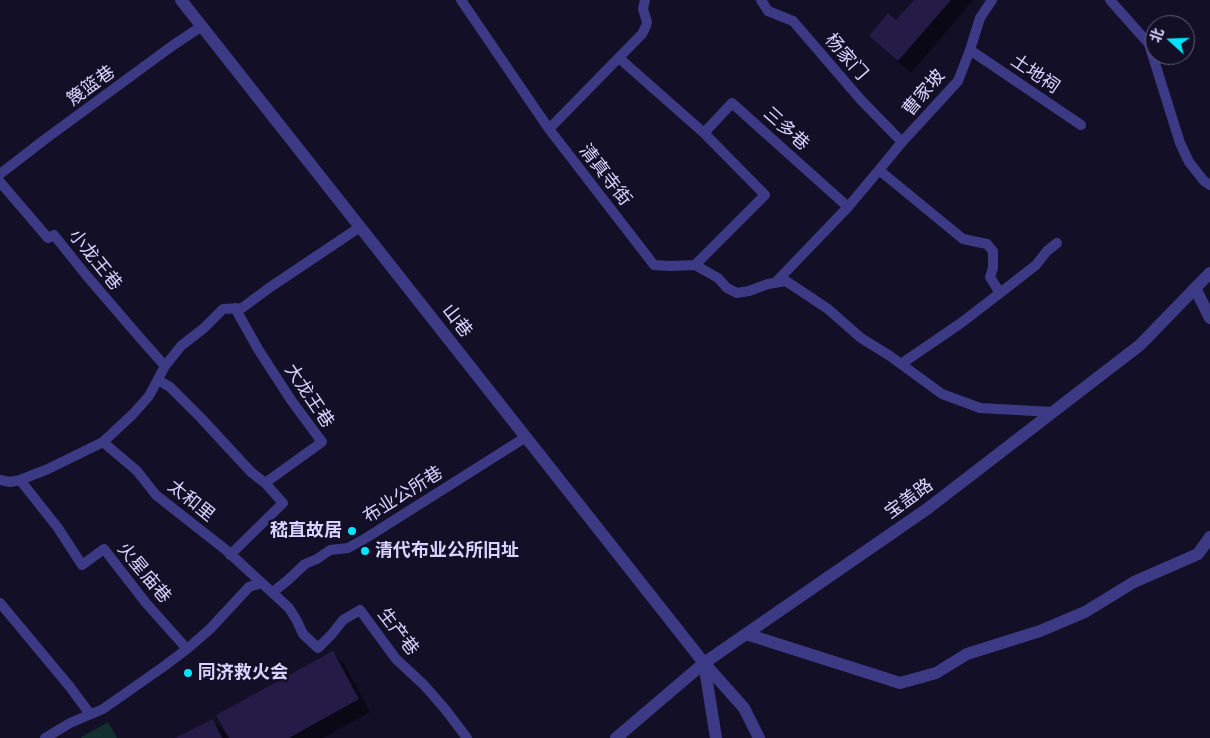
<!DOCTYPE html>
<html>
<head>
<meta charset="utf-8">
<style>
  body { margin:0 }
  #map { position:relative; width:1210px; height:738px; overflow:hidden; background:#130f26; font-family:Cabin,"Noto Sans SC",sans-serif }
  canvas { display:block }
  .north { position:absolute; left:1145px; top:15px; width:50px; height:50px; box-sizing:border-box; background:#130f26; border:1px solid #625e7d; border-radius:50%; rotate:290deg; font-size:14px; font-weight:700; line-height:20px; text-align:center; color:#d9d4ff }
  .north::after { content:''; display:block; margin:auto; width:18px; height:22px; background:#00e5ff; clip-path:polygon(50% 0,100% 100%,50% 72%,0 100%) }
</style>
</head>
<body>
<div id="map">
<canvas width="1210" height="738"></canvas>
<div class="north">北</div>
</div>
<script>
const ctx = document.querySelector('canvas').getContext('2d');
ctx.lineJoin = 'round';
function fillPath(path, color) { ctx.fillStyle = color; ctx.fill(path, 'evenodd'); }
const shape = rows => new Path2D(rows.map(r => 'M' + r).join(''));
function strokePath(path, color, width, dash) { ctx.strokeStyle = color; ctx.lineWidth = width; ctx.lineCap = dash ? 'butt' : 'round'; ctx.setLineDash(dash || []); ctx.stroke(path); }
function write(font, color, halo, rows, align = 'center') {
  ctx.font = font + ' Cabin,"Noto Sans SC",sans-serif'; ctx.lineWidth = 5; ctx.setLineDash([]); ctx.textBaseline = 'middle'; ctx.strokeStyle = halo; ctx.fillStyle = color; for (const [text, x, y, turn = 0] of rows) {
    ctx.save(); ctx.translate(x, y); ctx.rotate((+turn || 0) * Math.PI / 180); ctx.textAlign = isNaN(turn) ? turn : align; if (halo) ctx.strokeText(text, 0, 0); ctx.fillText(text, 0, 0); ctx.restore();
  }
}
const green = shape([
  [108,722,117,738,80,738]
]);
const shadow = shape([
  [915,0,973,0,911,73,883,48,870,36,896,22],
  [332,652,345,665,370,712,323,738,178,738,213,720,229,737]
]);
const building = shape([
  [914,0,951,0,898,61,869,36,888,13,896,20],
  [333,651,359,699,289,738,229,738,216,715],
  [213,719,222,738,175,738]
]);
const service = shape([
  [461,0,549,129,654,265,670,266,695,265,718,278,727,288,737,293,749,291,768,284,786,281,828,309,861,338,890,356,942,394,980,408,1053,412],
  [761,0,768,11,793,21,861,100,902,142],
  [992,0,980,18,970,50,958,81,902,142,879,170,963,239,987,244,993,251,993,268,990,277,1000,293],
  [1110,0,1149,44,1180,143,1189,162,1204,181,1210,185],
  [970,50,1081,125],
  [619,58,704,133,732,103,848,207],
  [549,129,642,34,646,26,647,22,643,9,645,0],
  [0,174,44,140,172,46,202,26],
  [0,182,48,238,54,235,86,275,141,339,165,366],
  [695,265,765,195,704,133],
  [775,283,848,207,879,170],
  [901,364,961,323,1000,293,1036,265,1047,251,1057,243],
  [158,380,170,387,201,418,251,472,265,483],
  [103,442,137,471,156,495,226,550,289,608,297,621,303,634,318,648,332,634,343,620,360,610,396,659,424,685,445,709,467,738],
  [0,480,10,482,20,480,48,469,103,442,133,414,149,396,165,366,181,346,204,328,223,309,242,308,269,288,360,227],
  [20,480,58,528,82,565,104,549,146,603,187,649],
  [230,555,283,503,265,483,322,442,291,400,258,349,235,308],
  [273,592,288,580,305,564,317,559,330,550,348,548,366,538,526,437],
  [0,603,70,687,90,714],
  [45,738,70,723,103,709,163,667,187,649,210,629,249,587,261,583]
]);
const minor = shape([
  [1195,288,1210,318],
  [746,634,900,683,936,673,967,654,1040,631,1085,612,1134,582,1198,554,1210,537]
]);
const tertiary = shape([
  [181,0,704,663,744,708,759,738],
  [704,663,716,738],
  [616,738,704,663,927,509,1140,345,1210,273]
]);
const markers = [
  [352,531,5,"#00e5ff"],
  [365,551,5,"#00e5ff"],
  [188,673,5,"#00e5ff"]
];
const streetNames = [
  ["杨家门",846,57,49],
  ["土地祠",1035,74,34],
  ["篾篮巷",91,86,-36],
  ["曹家坡",924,93,-50],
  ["三多巷",786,129,42],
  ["清真寺街",605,175,52],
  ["小龙王巷",95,260,51],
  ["山巷",457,321,52],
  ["大龙王巷",309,396,56],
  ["布业公所巷",403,495,-32],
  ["宝盖路",909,499,-36],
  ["太和里",191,501,39],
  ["火星庙巷",144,573,50],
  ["生产巷",398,632,52]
];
const poiNames = [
  ["嵇直故居",342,531,"right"],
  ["清代布业公所旧址",375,551],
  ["同济救火会",198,673]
];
fillPath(green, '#12302f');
fillPath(shadow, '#0007');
fillPath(building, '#241b47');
strokePath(service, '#3d3a85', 10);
strokePath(minor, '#3d3a85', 12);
strokePath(tertiary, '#3d3a85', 12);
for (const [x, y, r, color] of markers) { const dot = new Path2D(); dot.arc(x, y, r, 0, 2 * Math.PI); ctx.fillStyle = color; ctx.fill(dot); strokePath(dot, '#130f26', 2); }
write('18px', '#d9d4ff', '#130f26', streetNames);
write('bold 18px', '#d9d4ff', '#130f26', poiNames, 'left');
</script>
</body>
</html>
